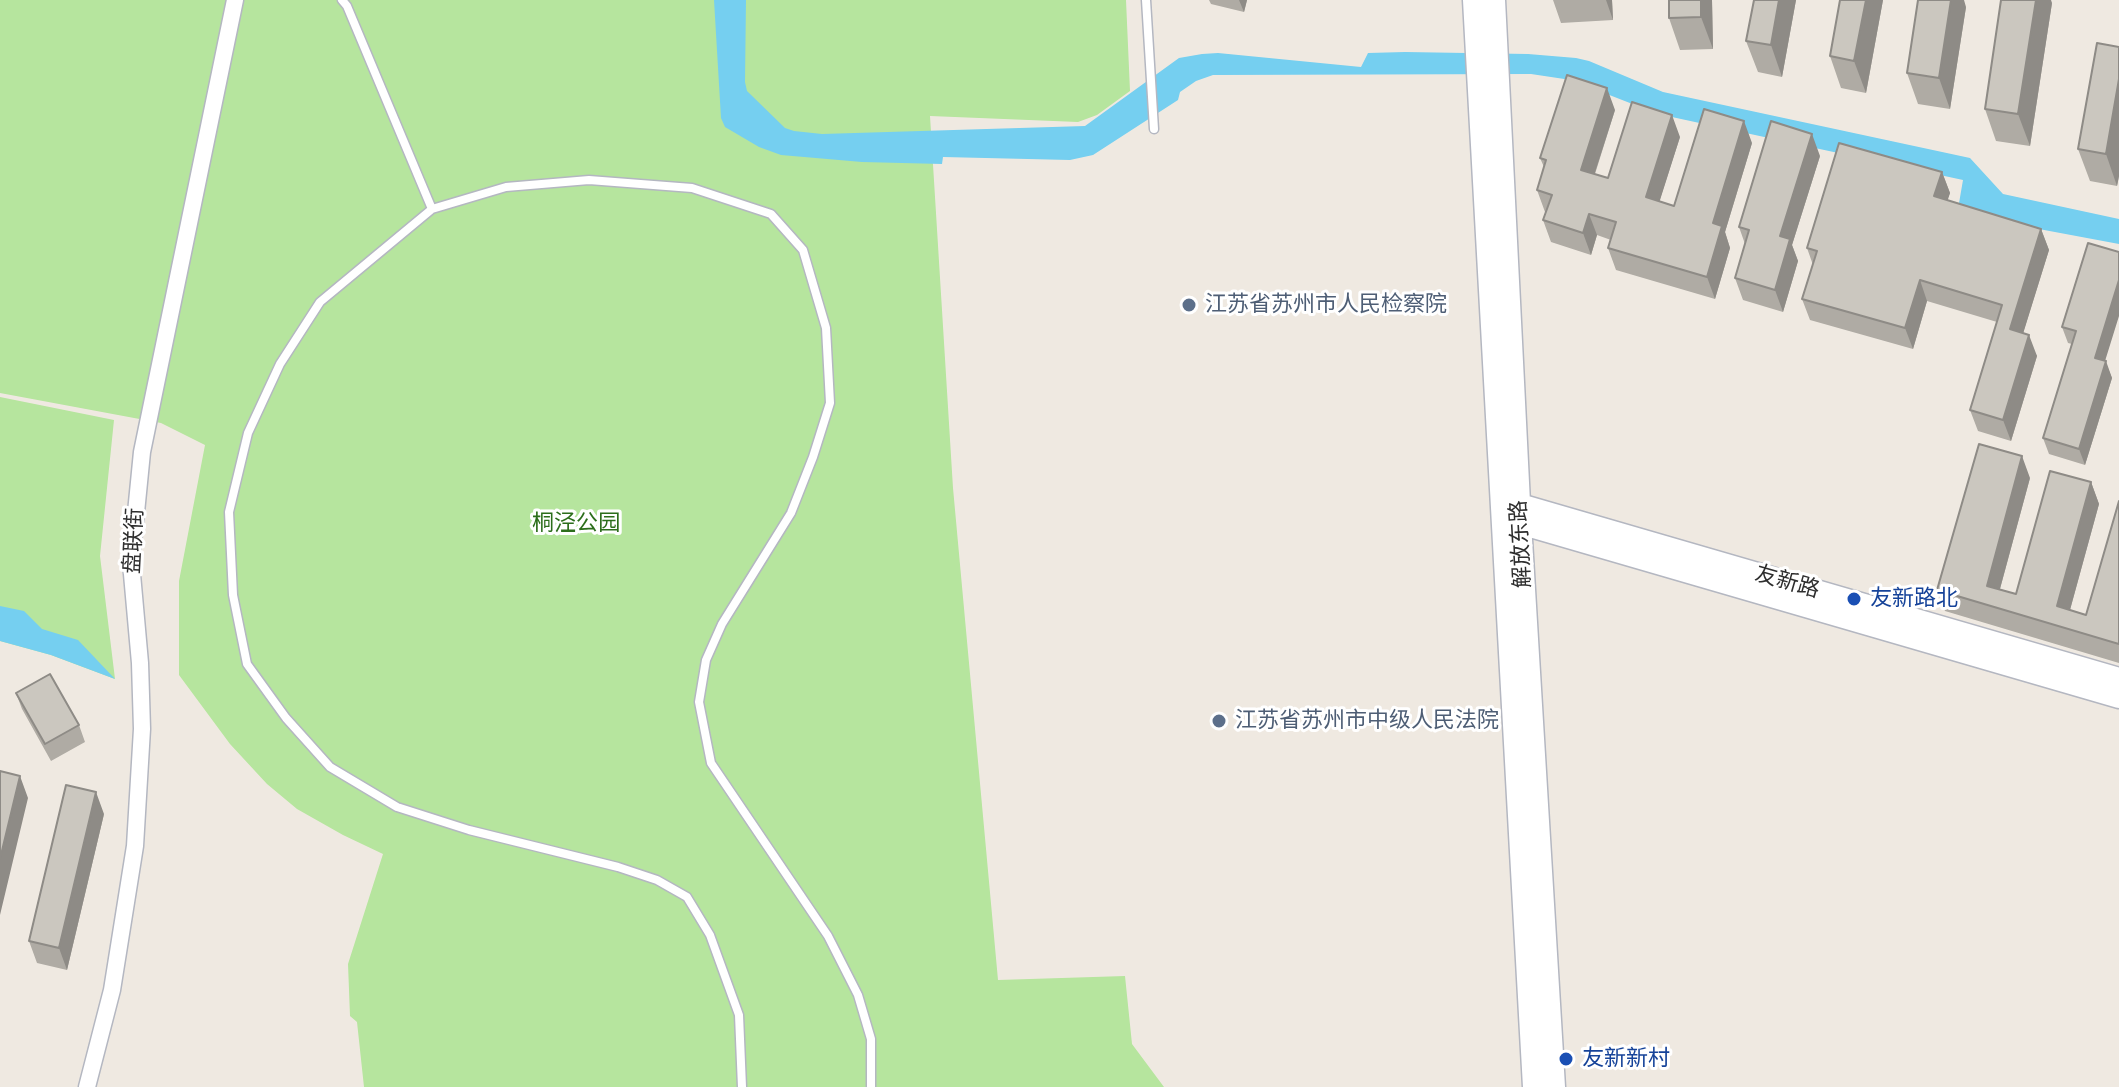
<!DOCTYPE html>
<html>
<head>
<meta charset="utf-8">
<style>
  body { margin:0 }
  canvas { display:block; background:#efe9e1 }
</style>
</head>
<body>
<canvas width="2119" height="1087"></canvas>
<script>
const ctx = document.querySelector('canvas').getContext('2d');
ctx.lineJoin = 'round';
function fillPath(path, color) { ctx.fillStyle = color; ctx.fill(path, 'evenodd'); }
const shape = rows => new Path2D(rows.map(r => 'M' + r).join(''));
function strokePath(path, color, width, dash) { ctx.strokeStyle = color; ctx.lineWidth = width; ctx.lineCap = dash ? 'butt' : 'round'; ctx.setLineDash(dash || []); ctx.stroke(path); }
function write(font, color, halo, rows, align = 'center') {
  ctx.font = font + ' Roboto,"Noto Sans SC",sans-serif'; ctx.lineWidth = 6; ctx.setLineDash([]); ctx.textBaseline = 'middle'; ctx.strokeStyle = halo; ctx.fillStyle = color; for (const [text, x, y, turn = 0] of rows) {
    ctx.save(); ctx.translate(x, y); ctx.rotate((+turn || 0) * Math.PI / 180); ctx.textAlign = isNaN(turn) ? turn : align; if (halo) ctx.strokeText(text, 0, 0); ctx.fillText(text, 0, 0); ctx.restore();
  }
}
const green = shape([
  [0,0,1126,0,1130,91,1097,115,1078,122,930,116,953,488,998,980,1125,976,1132,1044,1164,1087,364,1087,357,1022,350,1016,348,964,383,854,343,835,297,809,267,784,230,744,179,675,179,581,205,445,161,423,0,393],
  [0,397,114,420,100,556,115,679,51,655,0,641]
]);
const water = shape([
  [714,0,746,0,745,82,747,91,785,128,794,131,822,134,1085,126,1179,58,1202,54,1218,53,1361,67,1368,53,1405,52,1528,54,1576,58,1589,61,1663,92,1970,158,2003,194,2119,219,2119,244,1964,215,1958,209,1963,180,1658,114,1571,80,1531,74,1213,75,1196,81,1180,92,1178,100,1093,155,1070,160,943,157,942,164,862,162,781,155,759,147,725,127,721,118],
  [0,606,24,611,42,629,78,640,115,679,51,655,0,641]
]);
const service = shape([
  [342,0,347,6,432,209],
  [1146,0,1154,129],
  [742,1087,739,1015,710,935,687,897,657,880,618,867,469,830,397,807,330,767,286,718,247,664,233,595,229,512,248,433,280,364,320,302,432,209,506,187,589,180,692,188,771,214,803,250,826,328,830,403,813,457,791,513,722,624,706,660,699,702,711,763,828,936,858,995,871,1039,871,1087]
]);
const minor = shape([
  [87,1087,112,990,135,846,142,729,140,663,131,563,142,452,235,0]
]);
const secondary = shape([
  [1474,0,1534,1087],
  [1494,0,1520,523,1554,1087],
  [1509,506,1520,505,2119,679],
  [1506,524,1520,523,2119,697]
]);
const wall = shape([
  [1209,0,1247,0,1244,12,1211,4],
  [1553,0,1612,0,1613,20,1561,23],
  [1712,0,1713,49,1680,50,1669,18],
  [1754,0,1796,0,1782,77,1758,72,1746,41],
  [1840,0,1883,0,1866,93,1841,88,1830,56],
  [2052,3,2030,146,1996,141,1985,109],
  [1966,7,1950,109,1918,104,1907,73],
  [2119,47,2119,176,2117,186,2090,181,2078,149],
  [1615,110,1595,174,1608,178,1680,137,1659,202,1674,206,1752,143,1725,232,1730,248,1715,299,1616,270,1608,248,1611,240,1597,235,1591,255,1551,242,1543,220,1546,212,1545,212,1537,190,1544,167,1540,158],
  [1820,156,1792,245,1798,261,1783,312,1743,300,1735,278,1745,244,1739,227],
  [1942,172,1950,193,1947,200,2041,229,2049,250,2023,333,2037,356,2011,441,1978,431,1970,410,1997,322,1927,301,1913,349,1810,320,1802,299,1813,265,1807,248],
  [2088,243,2105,361,2112,378,2085,465,2049,454,2043,438,2072,344,2068,343,2062,327],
  [2030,478,2000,589,2016,594,2091,482,2099,504,2070,610,2086,615,2119,501,2119,663,1945,611,1937,590],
  [16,693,79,725,85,742,51,761,22,709],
  [104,814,67,970,37,963,29,941]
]);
const shadedWall = shape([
  [1239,0,1247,0,1244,12],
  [1606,0,1612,0,1613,20],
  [1701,0,1712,0,1713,49,1701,17],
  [1779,0,1796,0,1782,77,1771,45],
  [1866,0,1883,0,1866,93,1854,61],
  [1951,0,1964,0,1966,7,1950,109,1939,78],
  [2036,0,2051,0,2052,3,2030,146,2018,114],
  [2119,79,2119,176,2117,186,2106,154],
  [1607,88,1615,110,1589,191,1581,170],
  [1672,115,1680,137,1654,219,1646,197],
  [1744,121,1752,143,1725,232,1730,248,1715,299,1707,277,1713,223],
  [1812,134,1820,156,1792,245,1798,261,1783,312,1775,290,1780,236],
  [1942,172,1950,193,1942,218,1934,196],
  [1589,214,1597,235,1591,255,1583,233],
  [2041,229,2049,250,2018,350,2010,329],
  [1920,280,1927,301,1913,349,1905,328],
  [2119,280,2119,316,2101,374,2095,358],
  [2029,335,2037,356,2011,441,2003,420],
  [2106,361,2112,378,2085,465,2079,449],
  [2022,456,2030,478,1995,607,1987,586],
  [2091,482,2099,504,2065,628,2057,606],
  [20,776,28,798,0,915,0,859],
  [96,792,104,814,67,970,59,948]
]);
const building = shape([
  [1669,0,1701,0,1701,17,1669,18,1669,0],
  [1754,0,1779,0,1771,45,1746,41,1754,0],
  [1840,0,1866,0,1854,61,1830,56,1840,0],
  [1918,0,1951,0,1939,78,1907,73,1918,0],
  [2001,0,2036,0,2018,114,1985,109,2001,0],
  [2097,43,2119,47,2119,79,2106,154,2078,149,2097,43],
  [1567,75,1607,88,1581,170,1608,178,1632,102,1672,115,1646,197,1674,206,1704,109,1744,121,1713,223,1722,226,1707,277,1608,248,1616,222,1589,214,1583,233,1543,220,1552,195,1537,190,1546,160,1540,158,1567,75],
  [1771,121,1812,134,1780,236,1790,239,1775,290,1735,278,1749,230,1739,227,1771,121],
  [1839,143,1942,172,1934,196,2041,229,2010,329,2029,335,2003,420,1970,410,2002,305,1920,280,1905,328,1802,299,1817,251,1807,248,1839,143],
  [2088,243,2119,252,2119,280,2095,358,2106,361,2079,449,2043,438,2076,331,2062,327,2088,243],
  [1979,444,2022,456,1987,586,2016,594,2050,471,2091,482,2057,606,2086,615,2119,501,2119,644,1937,590,1979,444],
  [50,674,79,725,45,744,16,693,50,674],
  [0,771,20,776,0,859,0,771],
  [66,785,96,792,59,948,29,941,66,785]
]);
const markers = [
  [1189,305,8,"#5c6f8a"],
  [1854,599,8,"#1a4fb4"],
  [1219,721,8,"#5c6f8a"],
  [1566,1059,8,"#1a4fb4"]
];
const serviceNames = [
  ["江苏省苏州市人民检察院",1205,305],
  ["江苏省苏州市中级人民法院",1235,721]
];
const parkNames = [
  ["桐泾公园",576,524]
];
const streetNames = [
  ["盘联街",135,541,-87],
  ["解放东路",1522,544,-93],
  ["友新路",1787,583,16]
];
const transitNames = [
  ["友新路北",1870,599],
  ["友新新村",1582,1059]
];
fillPath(green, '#b6e59e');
fillPath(water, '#75cff0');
strokePath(service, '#b4b7c1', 11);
strokePath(minor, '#b4b7c1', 19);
strokePath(secondary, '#b4b7c1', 25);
strokePath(service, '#fff', 8);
strokePath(minor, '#fff', 16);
strokePath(secondary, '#fff', 22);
fillPath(wall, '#afaba4');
fillPath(shadedWall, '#8e8b86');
fillPath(building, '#cbc7bf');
strokePath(building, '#8e8b86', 2);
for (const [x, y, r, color] of markers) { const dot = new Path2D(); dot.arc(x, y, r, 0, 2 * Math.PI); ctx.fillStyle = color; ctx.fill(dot); strokePath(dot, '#fff', 3); }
write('22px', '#4e5e75', '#fff', serviceNames, 'left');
write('22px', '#2c6e1b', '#fff', parkNames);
write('22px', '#2e2e2e', '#fff', streetNames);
write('22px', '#164399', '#fff', transitNames, 'left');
</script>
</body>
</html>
